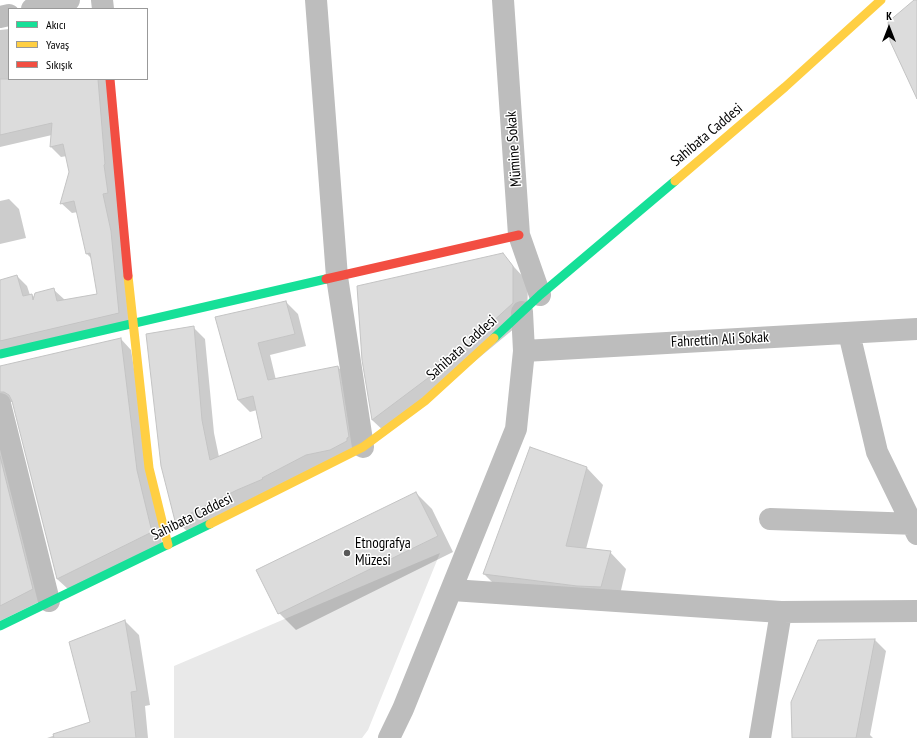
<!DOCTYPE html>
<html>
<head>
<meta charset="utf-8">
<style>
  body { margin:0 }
  #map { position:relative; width:917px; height:738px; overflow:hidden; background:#fff; font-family:"PT Sans Narrow",sans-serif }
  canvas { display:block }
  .legend { position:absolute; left:8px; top:8px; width:140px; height:72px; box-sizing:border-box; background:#fff; border:1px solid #999; margin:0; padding:5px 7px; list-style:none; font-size:12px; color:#000 }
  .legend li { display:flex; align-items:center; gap:8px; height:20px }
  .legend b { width:20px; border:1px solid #999 }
  .north { position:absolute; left:869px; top:8px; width:40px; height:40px; -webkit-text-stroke:3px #fff; paint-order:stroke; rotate:0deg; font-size:11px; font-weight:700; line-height:16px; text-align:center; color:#000 }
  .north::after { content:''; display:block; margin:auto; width:14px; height:18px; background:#000; clip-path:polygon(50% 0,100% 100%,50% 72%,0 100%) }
</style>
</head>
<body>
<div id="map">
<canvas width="917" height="738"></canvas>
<ul class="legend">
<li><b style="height:5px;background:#16e098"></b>Akıcı</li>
<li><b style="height:5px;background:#ffcf43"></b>Yavaş</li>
<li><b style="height:5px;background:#f24e42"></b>Sıkışık</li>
</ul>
<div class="north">K</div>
</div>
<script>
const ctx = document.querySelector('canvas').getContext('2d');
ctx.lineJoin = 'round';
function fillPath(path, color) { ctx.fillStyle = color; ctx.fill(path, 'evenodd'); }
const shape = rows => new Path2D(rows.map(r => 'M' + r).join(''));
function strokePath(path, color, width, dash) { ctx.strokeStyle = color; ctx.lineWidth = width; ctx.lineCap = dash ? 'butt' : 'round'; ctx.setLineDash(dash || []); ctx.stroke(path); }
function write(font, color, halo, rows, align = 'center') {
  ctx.font = font + ' "PT Sans Narrow",sans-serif'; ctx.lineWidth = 3; ctx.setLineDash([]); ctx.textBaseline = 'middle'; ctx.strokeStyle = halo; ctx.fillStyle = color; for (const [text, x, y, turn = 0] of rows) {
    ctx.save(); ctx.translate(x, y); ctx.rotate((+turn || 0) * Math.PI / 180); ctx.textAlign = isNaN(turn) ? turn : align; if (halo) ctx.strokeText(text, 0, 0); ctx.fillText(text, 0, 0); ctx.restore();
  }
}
const green = shape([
  [440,553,368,730,362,738,174,738,174,666]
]);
const shadow = shape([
  [9,29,9,79,112,79,129,324,0,358,0,281,17,276,27,286,30,295,32,295,35,298,54,290,65,300,98,294,92,259,87,254,78,212,72,213,61,203,70,172,67,156,61,157,51,147,52,135,0,147,0,30],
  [9,199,19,209,26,238,0,244,0,201],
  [502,254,528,282,527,318,387,434,372,420],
  [286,302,298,314,306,346,270,355,276,380,338,367,349,379,360,449,188,532,176,521,193,327,205,339,214,433,219,457,263,438,257,410,250,412,238,400,216,318],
  [121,339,131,350,162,543,68,589,57,579,13,402,7,402,0,408,0,367],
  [0,427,43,600,0,621],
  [531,448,587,468,603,485,586,549,610,552,626,569,618,603,500,590,484,574],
  [416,493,432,509,453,552,296,630,279,613],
  [125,621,139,635,150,705,145,706,148,738,47,738,91,723],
  [875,640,886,651,870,735,873,738,793,738]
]);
const building = shape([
  [914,0,917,0,917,99,890,41,888,22,914,0],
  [0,79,98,79,105,164,104,165,108,193,103,194,111,231,119,313,0,341,0,280,17,275,23,296,32,294,33,300,35,293,54,288,57,301,97,294,90,253,86,254,74,201,60,204,69,172,63,144,50,147,52,123,0,135,0,79],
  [503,253,513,266,513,303,444,366,372,420,362,360,357,286,503,253],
  [286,301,295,334,258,343,268,380,338,366,349,437,347,438,347,441,330,450,306,455,262,478,263,479,237,490,175,521,161,466,146,334,194,326,202,420,210,460,262,438,253,396,238,400,215,317,286,301],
  [121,338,137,470,152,532,57,579,12,401,9,395,4,392,0,392,0,366,121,338],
  [530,447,587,467,566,546,611,551,601,587,577,586,483,574,530,447],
  [0,456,33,589,0,606,0,456],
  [416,492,438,536,278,614,256,570,416,492],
  [125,620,137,691,131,692,136,738,54,738,53,734,90,722,69,642,125,620],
  [875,639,856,738,792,738,791,702,818,640,875,639]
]);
const street = shape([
  [102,0,103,9],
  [316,0,337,277,363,447],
  [503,0,519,235,540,295],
  [32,9,69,0],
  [0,17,9,15],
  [849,333,877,452,917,534],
  [524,351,917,329],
  [0,404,49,601],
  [770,519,917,524],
  [452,590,781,612,917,611],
  [389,738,403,709,516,429,524,351,522,312],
  [760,738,781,612]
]);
const fast = shape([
  [494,338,540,295,675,181],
  [0,354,326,279],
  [0,626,210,524]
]);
const slow = shape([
  [675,181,785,87,881,0],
  [128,276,149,468,168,545],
  [210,524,363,447,425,401,494,338]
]);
const jam = shape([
  [110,79,128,276],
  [326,279,519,235]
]);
const markers = [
  [347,553,4,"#595959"]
];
const streetNames = [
  ["Sahibata Caddesi",707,135,-40],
  ["Mümine Sokak",514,149,-94],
  ["Fahrettin Ali Sokak",720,340,-3],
  ["Sahibata Caddesi",462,348,-42],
  ["Sahibata Caddesi",192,517,-26]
];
const poiNames = [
  ["Etnografya",355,544],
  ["Müzesi",355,561]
];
fillPath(green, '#e9e9e9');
fillPath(shadow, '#0003');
fillPath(building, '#dcdcdc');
strokePath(building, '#c4c4c4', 1);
strokePath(street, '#bdbdbd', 22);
strokePath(fast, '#16e098', 9);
strokePath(slow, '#ffcf43', 9);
strokePath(jam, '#f24e42', 9);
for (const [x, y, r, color] of markers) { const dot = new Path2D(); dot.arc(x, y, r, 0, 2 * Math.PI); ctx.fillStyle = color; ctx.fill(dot); strokePath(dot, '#fff', 1.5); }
write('15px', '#000', '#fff', streetNames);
write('15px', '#000', '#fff', poiNames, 'left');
</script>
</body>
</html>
